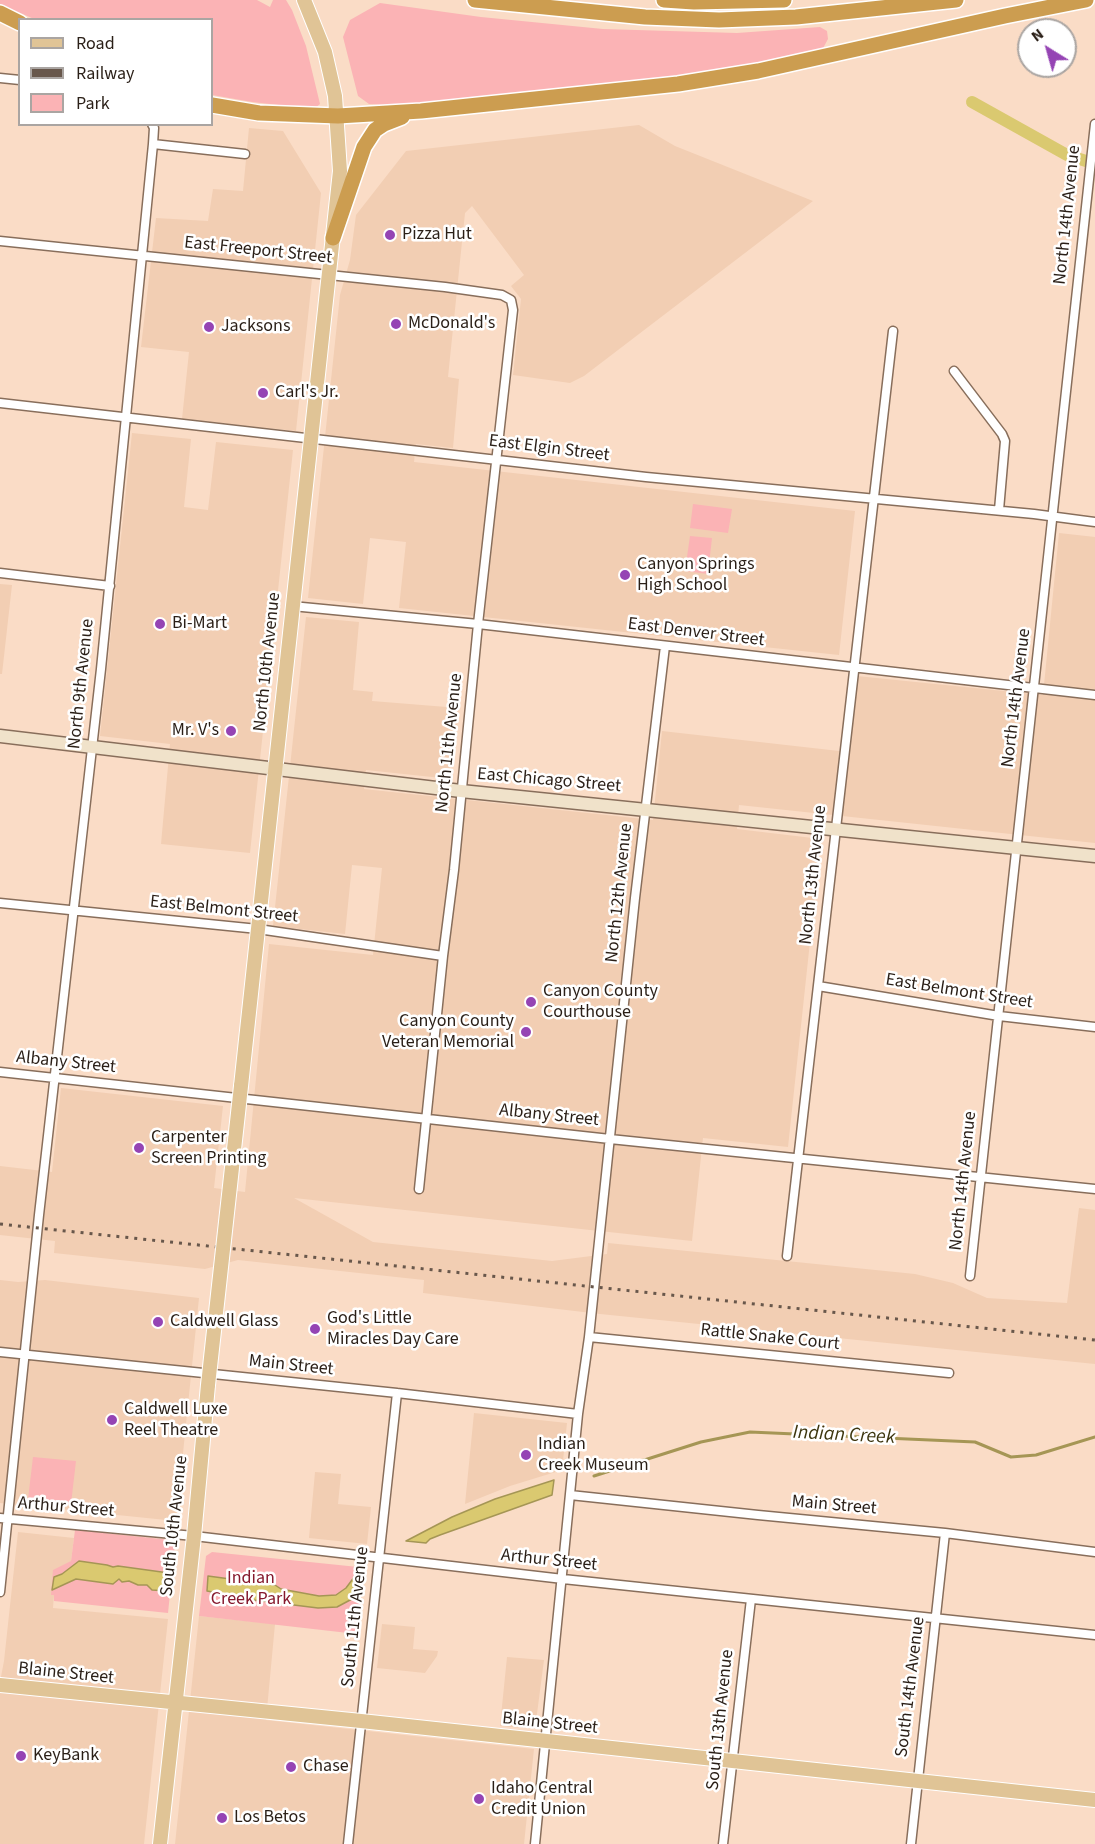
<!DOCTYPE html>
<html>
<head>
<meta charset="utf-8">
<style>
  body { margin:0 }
  #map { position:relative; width:1095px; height:1844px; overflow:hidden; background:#fadcc6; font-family:"Source Sans 3",sans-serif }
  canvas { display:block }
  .legend { position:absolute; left:18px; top:18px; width:195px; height:108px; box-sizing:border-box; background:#fff; border:2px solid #aaa5a2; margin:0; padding:8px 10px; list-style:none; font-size:18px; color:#2a1f17 }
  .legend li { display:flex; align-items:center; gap:12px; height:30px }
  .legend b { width:30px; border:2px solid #aaa5a2 }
  .north { position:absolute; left:1017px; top:18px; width:60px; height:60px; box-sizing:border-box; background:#fff; border:2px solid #aaa5a2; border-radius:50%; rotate:323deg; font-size:16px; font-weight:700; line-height:24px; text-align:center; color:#2a1f17 }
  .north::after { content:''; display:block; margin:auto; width:21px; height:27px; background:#9544b4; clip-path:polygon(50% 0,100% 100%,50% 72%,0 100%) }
</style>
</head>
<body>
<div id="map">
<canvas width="1095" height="1844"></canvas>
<ul class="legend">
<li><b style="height:8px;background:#e0c496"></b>Road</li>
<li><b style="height:8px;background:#68574b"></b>Railway</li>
<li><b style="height:16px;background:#fbb3b5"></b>Park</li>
</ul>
<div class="north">N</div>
</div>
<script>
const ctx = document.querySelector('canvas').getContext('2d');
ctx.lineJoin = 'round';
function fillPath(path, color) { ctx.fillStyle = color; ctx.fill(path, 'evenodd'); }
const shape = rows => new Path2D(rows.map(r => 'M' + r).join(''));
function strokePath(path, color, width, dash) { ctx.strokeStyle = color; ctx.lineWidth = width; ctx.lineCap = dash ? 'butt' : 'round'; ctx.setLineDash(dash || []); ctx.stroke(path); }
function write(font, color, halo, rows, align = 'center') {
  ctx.font = font + ' "Source Sans 3",sans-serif'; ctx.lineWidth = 5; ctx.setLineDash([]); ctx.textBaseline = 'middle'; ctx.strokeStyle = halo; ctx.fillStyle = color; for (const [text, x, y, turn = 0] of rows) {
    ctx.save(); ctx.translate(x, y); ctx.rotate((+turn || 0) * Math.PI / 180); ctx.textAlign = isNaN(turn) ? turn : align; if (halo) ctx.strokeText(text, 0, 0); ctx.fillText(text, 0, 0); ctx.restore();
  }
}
const built = shape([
  [639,125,675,146,813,201,584,376,570,383,513,375,521,299,511,286,524,275,472,206,465,213,448,377,459,379,453,448,416,444,414,462,855,511,839,655,399,608,406,542,370,538,363,604,308,598,340,295,350,260,356,215,406,151],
  [249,128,283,131,321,193,296,431,182,419,189,352,141,347,156,218,208,221,213,189,243,191],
  [132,433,191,439,184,507,208,510,216,442,293,450,250,853,161,844,170,744,100,736],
  [1059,533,1095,537,1095,843,739,805,737,829,821,839,788,1147,703,1138,692,1241,294,1198,373,1242,552,1261,607,1254,608,1243,915,1274,953,1283,987,1298,1067,1303,1079,1208,1095,1210,1095,1364,600,1314,423,1293,424,1280,238,1260,205,1269,54,1253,55,1241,0,1235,0,1166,52,1172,61,1088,223,1106,214,1188,245,1192,269,944,373,955,382,868,352,865,345,934,273,926,306,617,359,622,353,690,373,692,372,701,459,708,451,779,366,770,364,789,653,820,662,731,848,752,857,676,1043,695],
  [0,584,12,585,2,674,0,674],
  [0,1280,18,1282,45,1280,199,1298,176,1521,0,1503],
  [474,1413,567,1423,562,1470,510,1486,465,1504],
  [315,1472,341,1474,338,1504,371,1507,367,1544,309,1538],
  [18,1532,74,1538,71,1561,51,1595,54,1595,53,1608,168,1619,144,1844,0,1844,0,1682,4,1661],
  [199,1616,275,1624,266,1720,534,1749,524,1844,175,1844],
  [382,1624,415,1627,413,1649,438,1651,437,1656,425,1673,377,1668],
  [507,1657,544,1660,535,1729,500,1726]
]);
const green = shape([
  [0,0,257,0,270,7,273,0,286,0,292,10,306,46,320,104,314,109,252,102,212,95,212,20,34,19,0,4],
  [380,3,481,17,603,29,737,33,820,27,827,31,828,39,822,50,734,68,635,81,397,106,369,104,358,96,343,37,350,20],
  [693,504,732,509,728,533,690,528],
  [690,536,712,538,708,574,685,571],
  [33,1457,76,1461,71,1504,28,1499],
  [75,1530,171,1540,174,1542,175,1546,168,1613,54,1601,54,1595,51,1595,53,1570,71,1561],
  [212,1552,358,1567,363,1573,357,1634,199,1616,206,1556]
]);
const water = shape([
  [554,1480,552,1495,440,1535,430,1539,426,1543,406,1541,452,1517,495,1499,554,1480],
  [79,1561,107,1565,113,1567,118,1566,169,1573,167,1591,152,1590,147,1585,138,1585,129,1581,122,1582,119,1579,113,1584,76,1579,52,1590,54,1577,62,1574,79,1561],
  [208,1576,275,1585,281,1589,319,1596,336,1595,346,1588,355,1576,352,1599,337,1607,318,1608,221,1596,218,1593,207,1591,208,1576]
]);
const stream = shape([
  [594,1476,701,1442,750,1432,975,1442,1011,1457,1036,1455,1095,1437]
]);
const canal = shape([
  [972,102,1067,155,1086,161]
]);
const street = shape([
  [0,78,20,80],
  [153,144,245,154],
  [0,241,445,287,502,295,511,300,513,310,478,624,454,870,443,956,419,1189],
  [954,371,1002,434,1005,441,999,510],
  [0,403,646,477,1034,514,1095,522],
  [0,573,110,586],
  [292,606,478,624,1095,695],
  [0,903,258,929,443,956],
  [818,986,999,1016,1095,1027],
  [0,1072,610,1139,1095,1189],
  [787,1256,893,331],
  [970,1276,1095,124],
  [589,1337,949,1373],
  [0,1352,397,1393,578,1414],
  [570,1495,758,1515,945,1533,1095,1552],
  [0,1518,194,1536,563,1579,1095,1635],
  [0,1592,39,1215,101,669,153,144,154,128,152,124],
  [348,1844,397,1393],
  [535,1844,578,1414,589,1337,635,898,665,646],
  [723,1844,751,1599],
  [911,1844,945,1533]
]);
const secondary = shape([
  [0,736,461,791,1095,856]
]);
const primary = shape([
  [241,1086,340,171,335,96,325,52,304,0],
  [0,1685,361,1721,1095,1800],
  [160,1844,194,1536,208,1385]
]);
const highway = shape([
  [475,0,645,17,719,20,796,17,956,0],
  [664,0,694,2,784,0],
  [0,13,20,23],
  [212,105,259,113,338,116,421,111,678,84,758,71,1005,16,1086,0],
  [333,238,364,147,375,130,384,124,402,117]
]);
const rail = shape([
  [0,1224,1095,1340]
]);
const primaryBridge = shape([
  [208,1385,241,1086]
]);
const markers = [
  [390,235,6,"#9544b4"],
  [396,324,6,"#9544b4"],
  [209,327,6,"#9544b4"],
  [263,393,6,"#9544b4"],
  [625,575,6,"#9544b4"],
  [160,624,6,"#9544b4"],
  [231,731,6,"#9544b4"],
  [531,1002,6,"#9544b4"],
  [526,1032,6,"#9544b4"],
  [139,1148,6,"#9544b4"],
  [158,1322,6,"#9544b4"],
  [315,1329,6,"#9544b4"],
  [112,1420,6,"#9544b4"],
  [526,1455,6,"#9544b4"],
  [21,1756,6,"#9544b4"],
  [291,1767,6,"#9544b4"],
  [479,1799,6,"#9544b4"],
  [222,1818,6,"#9544b4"]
];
const streetNames = [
  ["North 14th Avenue",1068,215,-84],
  ["East Freeport Street",258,251,6],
  ["East Elgin Street",549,449,7],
  ["East Denver Street",696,633,7],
  ["North 10th Avenue",268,662,-84],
  ["North 9th Avenue",82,684,-84],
  ["North 14th Avenue",1017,698,-83],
  ["North 11th Avenue",450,743,-84],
  ["East Chicago Street",549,781,5],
  ["North 13th Avenue",814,875,-84],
  ["North 12th Avenue",620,893,-84],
  ["East Belmont Street",224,910,6],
  ["East Belmont Street",959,992,9],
  ["Albany Street",66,1063,6],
  ["Albany Street",549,1116,6],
  ["North 14th Avenue",964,1181,-84],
  ["Rattle Snake Court",770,1338,6],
  ["Main Street",291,1366,6],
  ["Main Street",834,1506,5],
  ["Arthur Street",66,1508,5],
  ["South 10th Avenue",175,1526,-84],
  ["Arthur Street",549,1561,6],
  ["South 11th Avenue",356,1617,-84],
  ["Blaine Street",66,1674,6],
  ["South 14th Avenue",911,1687,-83],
  ["South 13th Avenue",721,1720,-84],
  ["Blaine Street",550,1724,6]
];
const poiNames = [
  ["Pizza Hut",402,235],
  ["McDonald's",408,324],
  ["Jacksons",221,327],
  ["Carl's Jr.",275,393],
  ["Canyon Springs",637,565],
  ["High School",637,586],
  ["Bi-Mart",172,624],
  ["Mr. V's",219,731,"right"],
  ["Canyon County",543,992],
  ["Courthouse",543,1013],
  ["Canyon County",514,1022,"right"],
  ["Veteran Memorial",514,1043,"right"],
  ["Carpenter",151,1138],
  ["Screen Printing",151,1159],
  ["God's Little",327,1319],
  ["Miracles Day Care",327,1340],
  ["Caldwell Glass",170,1322],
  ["Caldwell Luxe",124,1410],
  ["Reel Theatre",124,1431],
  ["Indian",538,1445],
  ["Creek Museum",538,1466],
  ["KeyBank",33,1756],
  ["Chase",303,1767],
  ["Idaho Central",491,1789],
  ["Credit Union",491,1810],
  ["Los Betos",234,1818]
];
const parkNames = [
  ["Indian",251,1579],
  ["Creek Park",251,1600]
];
const waterNames = [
  ["Indian Creek",844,1436,3]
];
fillPath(built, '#f2ceb3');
fillPath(green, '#fbb3b5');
fillPath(water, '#dac970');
strokePath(water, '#a59655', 1.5);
strokePath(stream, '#a59655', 3);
strokePath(canal, '#dac970', 12);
strokePath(street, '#886e5b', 11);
strokePath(secondary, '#886e5b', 15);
strokePath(primary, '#fff', 16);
strokePath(highway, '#fff', 18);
strokePath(street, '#fff', 8);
strokePath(secondary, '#f0e2ca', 12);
strokePath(primary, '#e0c496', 14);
strokePath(highway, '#cc9d50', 15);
strokePath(rail, '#68574b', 3, [3, 6]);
strokePath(primaryBridge, '#fff', 16, []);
strokePath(primaryBridge, '#e0c496', 14);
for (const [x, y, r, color] of markers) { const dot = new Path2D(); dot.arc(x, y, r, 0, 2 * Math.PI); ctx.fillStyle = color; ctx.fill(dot); strokePath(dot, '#fff', 2); }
write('18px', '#2a1f17', '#fff', streetNames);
write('18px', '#2a1f17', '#fff', poiNames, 'left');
write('18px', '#85192d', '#fff', parkNames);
write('italic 20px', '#3d360f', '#fff', waterNames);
</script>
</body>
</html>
